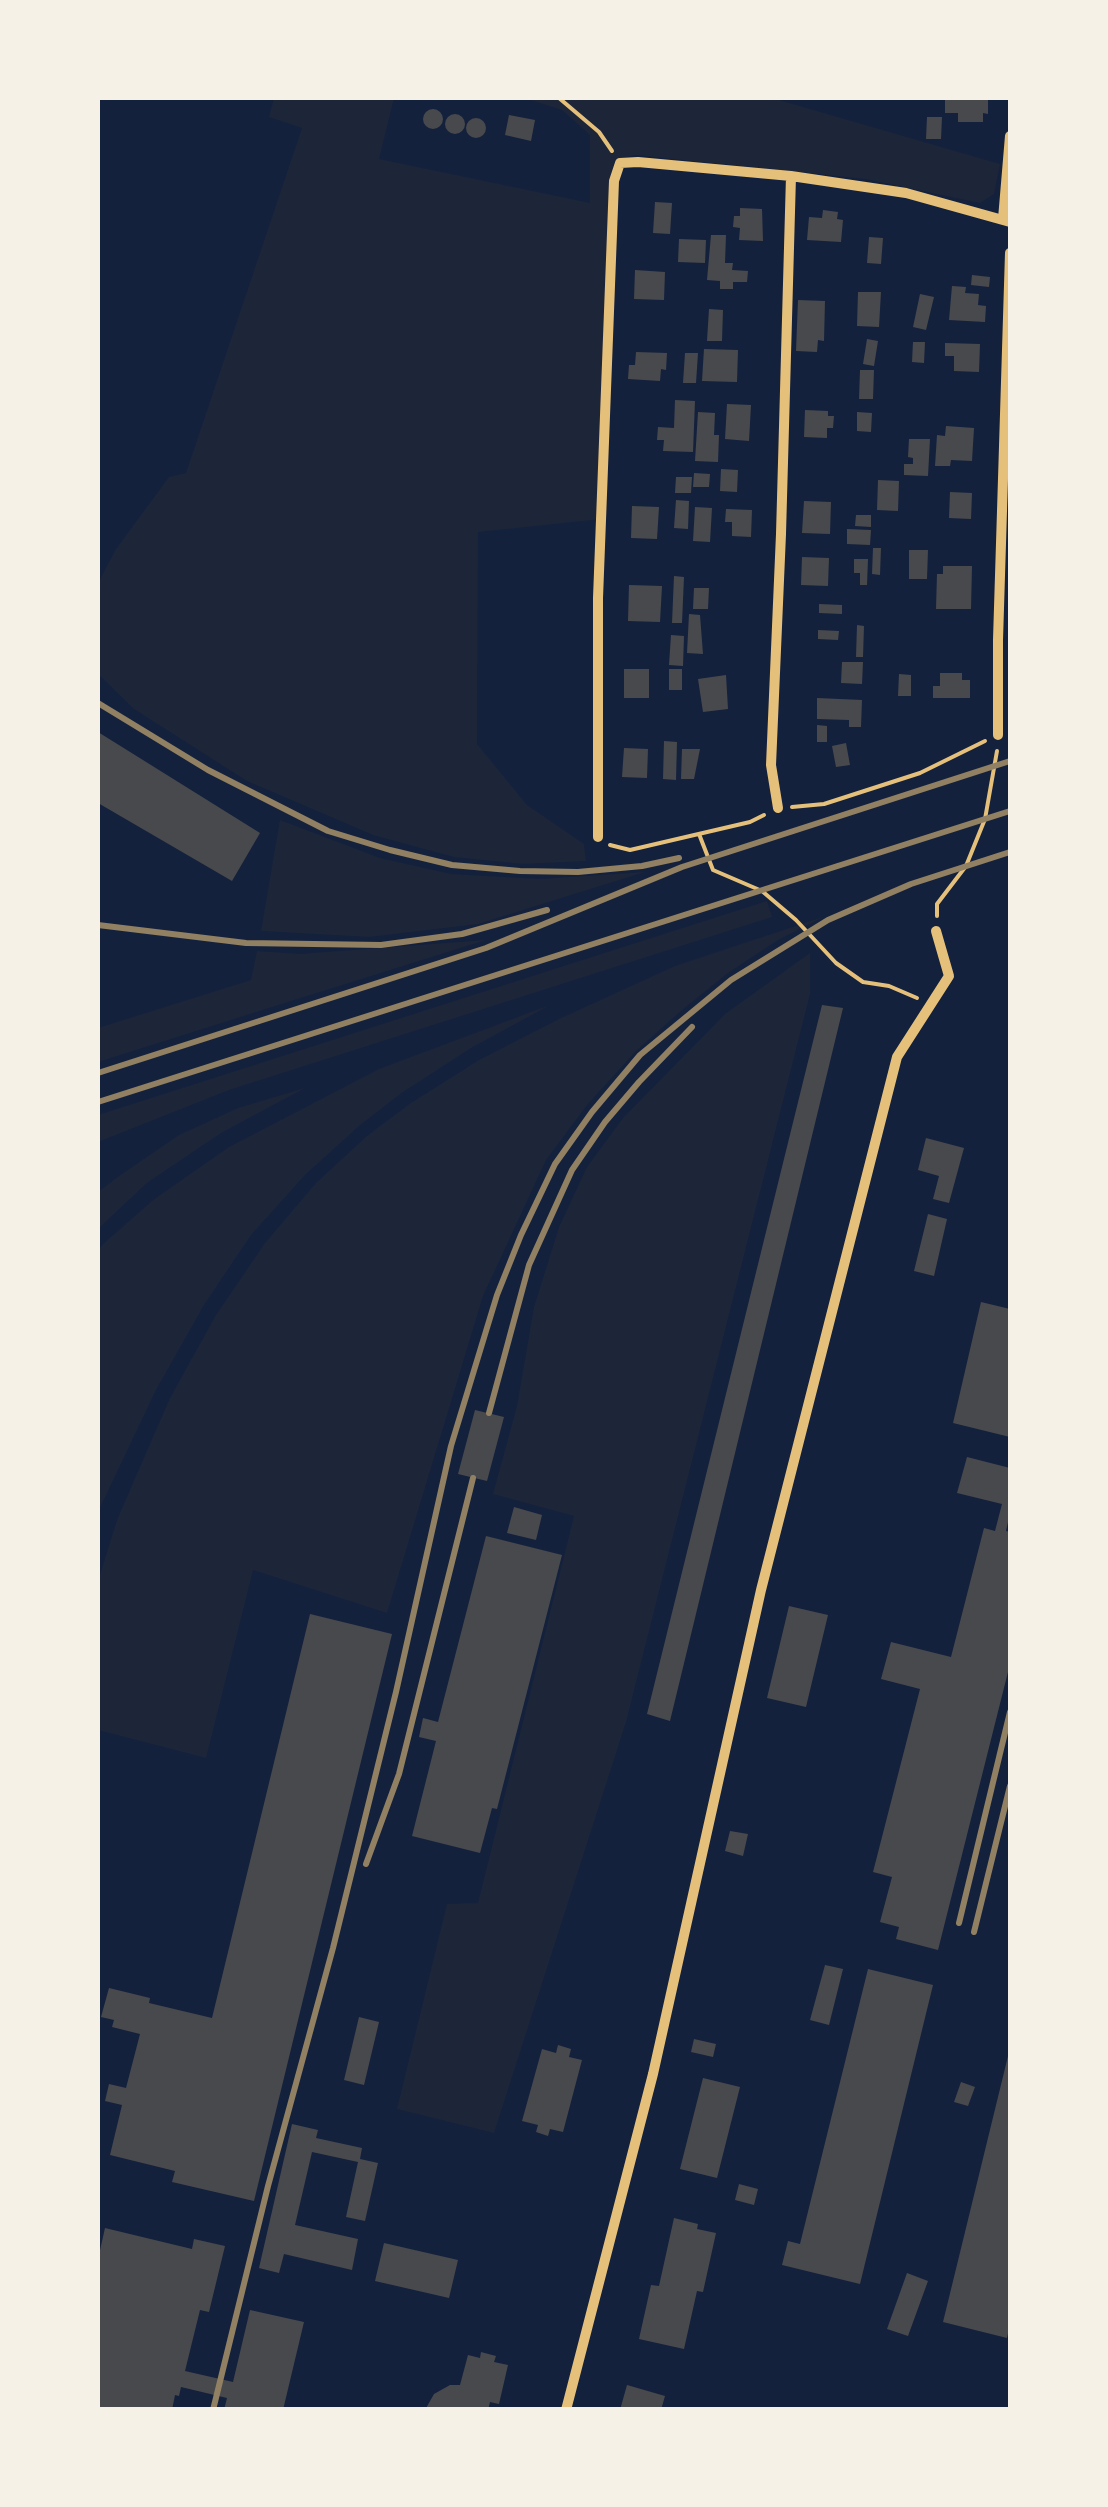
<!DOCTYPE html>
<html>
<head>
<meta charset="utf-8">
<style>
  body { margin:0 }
  #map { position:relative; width:1108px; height:2507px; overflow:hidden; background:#14213d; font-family:Montserrat,sans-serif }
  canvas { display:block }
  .frame { position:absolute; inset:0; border:100px solid #f6f1e7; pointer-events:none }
</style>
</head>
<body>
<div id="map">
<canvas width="1108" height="2507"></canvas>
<div class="frame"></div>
</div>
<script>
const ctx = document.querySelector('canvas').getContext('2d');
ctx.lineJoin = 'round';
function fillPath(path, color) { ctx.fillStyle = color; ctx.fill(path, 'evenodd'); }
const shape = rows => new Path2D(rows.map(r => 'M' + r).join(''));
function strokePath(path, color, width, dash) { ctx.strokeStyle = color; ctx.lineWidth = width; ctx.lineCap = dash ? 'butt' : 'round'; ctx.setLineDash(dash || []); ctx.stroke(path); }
const green = shape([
  [274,98,394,98,379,159,590,203,590,135,562,110,525,98,772,98,1000,164,994,194,980,203,866,179,635,155,615,160,611,174,602,519,478,532,477,744,527,805,584,844,586,861,523,864,454,857,373,835,247,781,134,709,98,674,98,583,116,549,169,477,186,473,302,128,269,117],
  [280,820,380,858,451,874,541,879,645,872,478,924,369,937,261,931],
  [767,901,772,917,229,1090,98,1142,98,1115],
  [823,917,778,940,728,973,682,1010,636,1051,587,1105,546,1160,483,1296,387,1613,253,1570,206,1758,98,1730,98,1581,117,1520,170,1398,216,1315,265,1243,316,1183,367,1136,411,1103,479,1060,559,1019,675,966],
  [486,940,272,1007,98,1062,98,1028,251,980,257,951,300,954],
  [810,953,810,994,626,1722,494,2133,397,2109,447,1904,478,1903,574,1516,493,1494,517,1406,534,1307,559,1227,587,1167,623,1118,725,1014],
  [550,1005,471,1048,403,1092,359,1126,305,1175,251,1235,204,1305,156,1390,98,1512,98,1251,103,1244,153,1200,229,1147,379,1069],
  [305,1088,221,1133,147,1183,98,1229,98,1192,122,1174,179,1135,238,1108]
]);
const building = shape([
  [945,98,988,98,988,114,983,113,983,122,958,122,958,113,945,113],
  '423 119a10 10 0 1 1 20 0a10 10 0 1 1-20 0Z',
  '445 124a10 10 0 1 1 20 0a10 10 0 1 1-20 0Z',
  [509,115,535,120,531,141,505,135],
  [927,117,942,117,941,139,926,139],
  '466 128a10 10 0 1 1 20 0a10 10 0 1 1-20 0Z',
  [655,202,672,203,670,234,653,233],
  [740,208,762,209,763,241,739,240,740,228,733,227,734,216,740,216],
  [823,210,838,212,837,219,843,220,841,242,807,240,809,217,822,218],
  [711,235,726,235,725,263,733,263,732,270,748,271,747,282,733,282,733,289,720,289,720,281,707,280],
  [869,237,883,238,881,264,867,263],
  [679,239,706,240,705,263,678,262],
  [635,270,665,272,664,300,634,299],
  [972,275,990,277,989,287,971,285],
  [952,286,966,287,965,293,979,294,978,305,986,306,985,322,949,320],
  [858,292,881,292,879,327,857,326],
  [920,294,934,297,926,330,913,327],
  [798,300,825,301,824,341,818,340,817,352,796,351],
  [709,309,723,310,722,341,707,341],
  [867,339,878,341,874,366,863,364],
  [913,342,925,342,924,363,912,362],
  [945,343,980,344,979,372,954,371,954,356,945,356],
  [704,349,738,350,737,382,702,381],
  [636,352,667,353,666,370,661,369,660,381,628,379,629,365,635,365],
  [685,353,698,353,696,383,683,383],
  [860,370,874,370,873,399,859,399],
  [675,400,695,401,693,452,663,451,664,440,657,440,658,427,674,428],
  [727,404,751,405,749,441,725,439],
  [805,410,828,411,828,416,834,416,833,428,827,428,827,438,804,437],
  [698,412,715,413,714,435,719,435,718,462,695,461],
  [857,412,872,413,871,432,857,431],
  [946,426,974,428,972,461,951,460,950,466,935,466,937,435,945,436],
  [909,439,930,439,928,476,904,475,904,464,913,464,913,458,908,457],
  [721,469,738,470,737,492,720,491],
  [694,473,710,474,709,487,693,487],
  [676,477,692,477,691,493,675,493],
  [878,480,899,481,898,511,877,510],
  [950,492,972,493,971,519,949,518],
  [676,500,689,501,688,529,674,528],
  [804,501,831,502,830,534,802,533],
  [632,506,659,507,657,539,631,538],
  [695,507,712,508,710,542,693,541],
  [726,509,752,510,751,537,732,536,732,522,725,522],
  [856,515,871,515,871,527,855,526],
  [847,529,871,530,870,545,847,544],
  [873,548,881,548,880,575,872,574],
  [909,550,928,550,927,579,909,579],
  [802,557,829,558,828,586,801,585],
  [854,559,868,559,867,585,860,585,860,573,854,573],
  [943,566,972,566,971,609,936,609,937,574,943,574],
  [674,576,684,577,682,623,672,623],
  [629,585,662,586,660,622,628,621],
  [694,588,709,588,708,609,693,609],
  [819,604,842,605,842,614,819,613],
  [689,614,700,615,703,654,687,653],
  [857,625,864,626,863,657,856,657],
  [818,630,839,631,838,640,818,639],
  [671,635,684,636,683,666,669,665],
  [842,662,863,662,862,684,841,683],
  [624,669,649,669,649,698,624,698],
  [669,669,682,669,682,690,669,690],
  [940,673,962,673,962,680,970,680,970,698,933,698,933,686,940,686],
  [899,674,911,675,911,696,898,696],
  [726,675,728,709,703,712,698,679],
  [817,698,862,700,861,727,849,727,849,720,817,719],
  [817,725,827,726,827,742,817,742],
  [98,732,260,833,232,881,98,803],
  [664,741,677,742,676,780,663,779],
  [846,743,850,765,836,767,832,746],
  [624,748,648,749,647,778,622,777],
  [682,749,700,749,694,779,681,779],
  [822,1005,843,1008,670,1721,647,1714],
  [926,1138,964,1148,949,1203,933,1199,939,1176,918,1170],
  [928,1214,947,1219,934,1276,914,1271],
  [981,1302,1010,1309,1010,1437,953,1423],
  [475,1410,504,1417,487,1481,458,1474],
  [967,1457,1010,1468,1010,1513,1006,1531,1010,1532,1010,1664,938,1950,896,1939,899,1927,880,1922,892,1877,873,1872,920,1689,881,1679,891,1642,951,1657,984,1528,995,1531,1002,1504,957,1493],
  [514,1507,542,1515,536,1540,507,1533],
  [486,1536,562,1555,497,1809,492,1808,480,1853,412,1836,436,1741,419,1737,423,1718,438,1722],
  [789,1606,828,1615,806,1707,767,1698],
  [310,1614,392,1634,254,2201,172,2182,175,2171,110,2155,122,2105,105,2101,109,2084,126,2088,140,2034,112,2027,114,2020,101,2017,109,1988,150,1998,149,2003,212,2018],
  [730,1831,748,1834,743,1856,725,1851],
  [825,1965,843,1969,829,2025,810,2020],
  [868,1969,933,1985,860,2284,782,2265,788,2241,800,2244],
  [359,2017,379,2022,364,2085,344,2080],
  [694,2039,716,2044,713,2057,691,2052],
  [558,2045,571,2049,569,2057,582,2060,563,2132,550,2129,548,2136,536,2132,538,2125,522,2121,542,2049,556,2053],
  [1009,2052,1010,2324,1007,2338,943,2322],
  [703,2078,740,2087,717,2178,680,2169],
  [961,2082,975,2087,968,2106,954,2102],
  [292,2124,318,2130,316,2138,362,2148,360,2159,378,2163,365,2221,346,2217,358,2162,312,2152,295,2225,358,2239,352,2270,284,2254,279,2273,259,2268],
  [739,2184,758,2189,754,2205,735,2200],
  [674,2218,698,2224,697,2229,716,2233,703,2292,697,2291,684,2349,639,2339,651,2285,659,2286],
  [105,2228,192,2249,194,2239,225,2246,209,2312,200,2310,185,2371,233,2382,250,2310,304,2322,283,2410,224,2410,227,2398,181,2387,179,2396,175,2395,172,2410,98,2410,98,2259],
  [384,2243,458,2260,449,2298,375,2281],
  [907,2273,928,2281,908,2336,887,2329],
  [481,2352,496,2356,494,2362,508,2365,499,2404,490,2402,488,2410,425,2410,434,2394,450,2385,460,2385,468,2355,480,2358],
  [627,2385,665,2396,661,2410,620,2410]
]);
const path = shape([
  [559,98,599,132,612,151],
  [792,807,824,804,920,773,985,741],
  [699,834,713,870,762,891,796,920,836,963,863,982,889,986,917,998],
  [610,845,630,850,750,822,764,815],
  [937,916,937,904,966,866,985,819,997,751]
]);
const minor = shape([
  [1003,219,1010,136],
  [998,735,998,640,1010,253],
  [778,808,771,765,781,534,791,176],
  [598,837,598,598,614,181,620,163,638,162,791,176,906,193,1010,222],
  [566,2410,653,2074,761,1590,897,1057,949,976,936,931]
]);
const rail = shape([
  [98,703,208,770,328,831,390,850,452,865,520,871,578,872,642,866,679,858],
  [98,925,246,943,381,945,462,934,547,910],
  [98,1073,486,948,682,867,1010,761],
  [98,1102,1010,811],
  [489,1413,529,1265,572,1170,605,1122,639,1082,692,1027],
  [366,1864,399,1774,473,1478],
  [959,1923,1010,1712],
  [974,1932,1010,1786],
  [213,2410,268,2186,333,1948,396,1692,451,1446,497,1295,521,1235,555,1164,592,1112,640,1055,731,980,828,920,911,884,1010,852]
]);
fillPath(green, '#1d2539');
fillPath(building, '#48494c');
strokePath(path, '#e5c07b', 4);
strokePath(minor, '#e5c07b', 10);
strokePath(rail, '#918062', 6);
</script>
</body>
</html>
